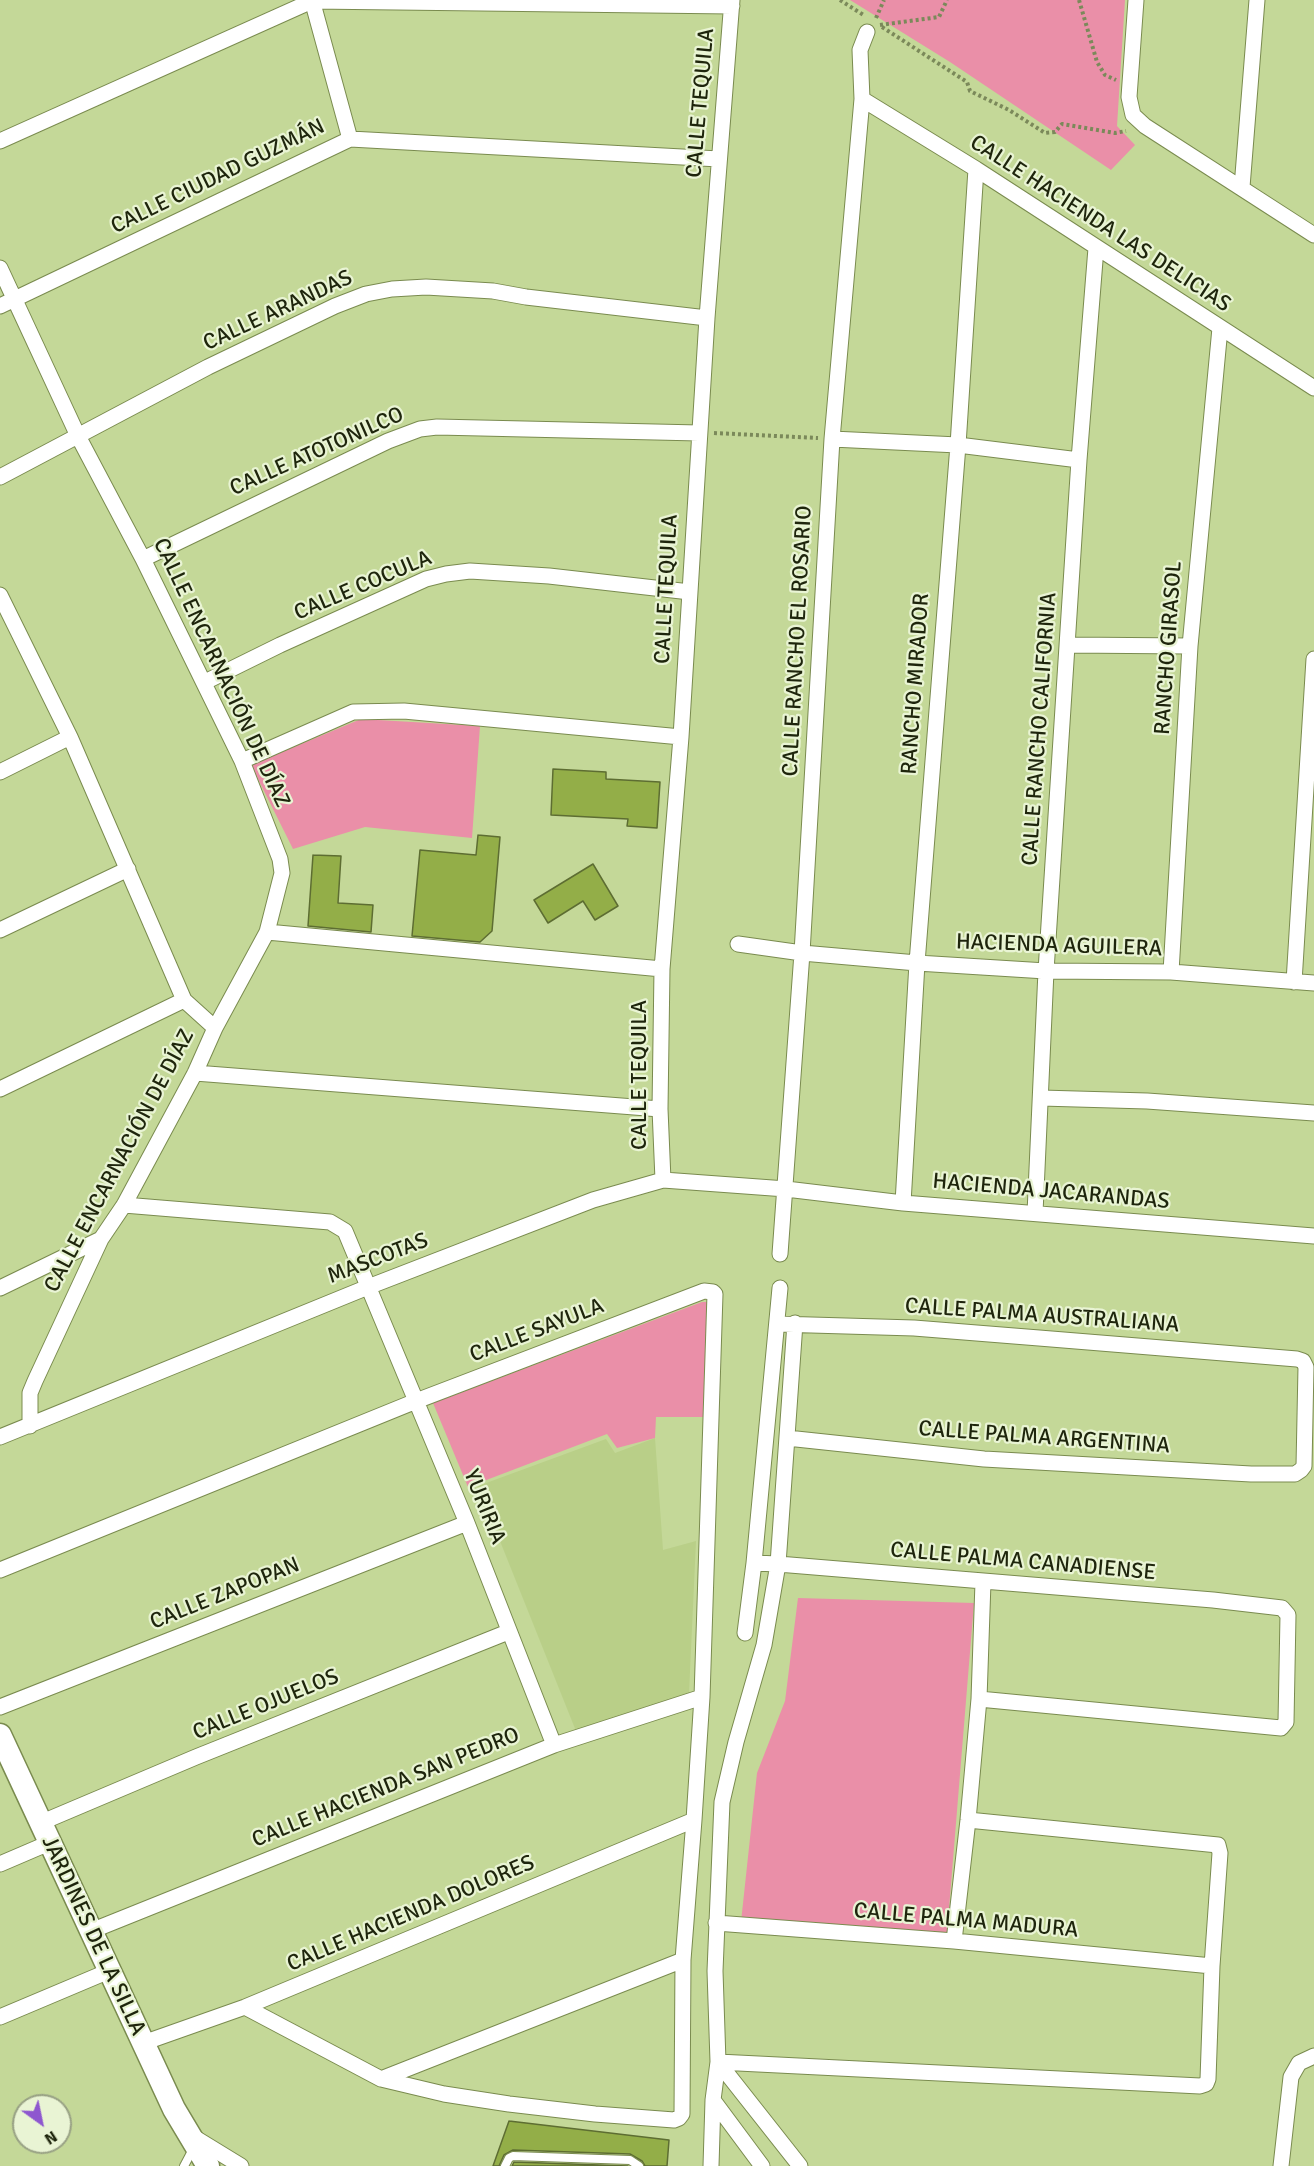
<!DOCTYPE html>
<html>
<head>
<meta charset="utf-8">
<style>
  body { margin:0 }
  #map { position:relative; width:1314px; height:2166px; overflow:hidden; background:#c4d898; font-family:Signika,sans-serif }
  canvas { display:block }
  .north { position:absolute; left:12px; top:2094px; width:60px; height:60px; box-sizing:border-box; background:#e9f4d4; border:2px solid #98a184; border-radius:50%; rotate:147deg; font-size:16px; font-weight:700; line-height:24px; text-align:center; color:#1e250c }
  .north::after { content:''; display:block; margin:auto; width:21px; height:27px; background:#8e57cf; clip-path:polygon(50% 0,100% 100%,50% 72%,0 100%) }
</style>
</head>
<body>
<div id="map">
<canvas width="1314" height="2166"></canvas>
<div class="north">N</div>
</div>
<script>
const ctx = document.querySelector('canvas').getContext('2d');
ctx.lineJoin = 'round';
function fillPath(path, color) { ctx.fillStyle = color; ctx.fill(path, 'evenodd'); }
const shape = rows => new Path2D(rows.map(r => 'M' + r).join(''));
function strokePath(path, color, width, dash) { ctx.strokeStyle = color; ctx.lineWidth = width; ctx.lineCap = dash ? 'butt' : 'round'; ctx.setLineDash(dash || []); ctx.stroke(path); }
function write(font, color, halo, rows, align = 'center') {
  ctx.font = font + ' Signika,sans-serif'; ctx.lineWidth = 4.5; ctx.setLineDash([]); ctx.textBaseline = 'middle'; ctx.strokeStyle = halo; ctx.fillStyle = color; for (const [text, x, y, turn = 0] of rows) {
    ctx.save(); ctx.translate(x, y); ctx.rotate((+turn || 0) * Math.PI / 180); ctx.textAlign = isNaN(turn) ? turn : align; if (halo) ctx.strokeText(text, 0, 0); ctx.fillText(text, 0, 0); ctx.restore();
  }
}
const built = shape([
  [655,1438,663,1550,696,1541,689,1693,578,1736,478,1486,606,1439,615,1453]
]);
const green = shape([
  [850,0,1125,0,1117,126,1135,145,1111,170,950,62],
  [361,719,480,726,472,838,365,827,293,849,251,765],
  [702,1302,709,1302,703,1417,656,1417,655,1438,617,1448,607,1434,468,1487,433,1403],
  [798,1598,974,1603,947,1933,741,1922,757,1773,785,1701]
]);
const building = shape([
  [553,769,606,772,606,779,660,782,657,828,627,826,628,819,551,815,553,769],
  [478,835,500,837,492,931,480,942,412,936,420,850,476,855,478,835],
  [313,855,341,856,338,903,373,905,371,932,308,926,313,855],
  [593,864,618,906,595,920,583,901,548,923,534,900,593,864],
  [509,2121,669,2140,667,2166,645,2166,642,2161,630,2154,513,2150,504,2155,499,2166,493,2166,509,2121],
  [514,2162,628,2166,512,2166,514,2162]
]);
const path = shape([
  [840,0,865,16],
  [1079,0,1097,62,1105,75,1116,80],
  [876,18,884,0],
  [880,25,939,17,947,0],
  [882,27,967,82,970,91,1009,110,1045,133,1055,132,1062,124,1115,133,1126,131],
  [714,433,818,438]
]);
const lane = shape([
  [184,2166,193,2149],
  [505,2166,509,2158,513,2156,630,2160,639,2166]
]);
const street = shape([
  [312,0,350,139],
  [1136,0,1129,97,1133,115,1145,126,1314,235],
  [862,99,976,169,1314,388],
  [0,141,312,1,732,6],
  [1242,187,1257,0],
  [0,268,78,436,143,559,242,761,280,859,282,873,267,932,215,1028,195,1073,124,1205,101,1239,35,1381,30,1393,30,1426],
  [0,306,350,139,719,159],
  [832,439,958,445,1079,460],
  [0,477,208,367,335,306,366,294,392,289,426,287,493,291,526,297,707,318],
  [143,559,388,441,420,429,437,427,699,433],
  [0,595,70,737,184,1000],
  [1068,645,1190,646],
  [205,682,280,645,426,579,446,574,470,571,549,576,690,592],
  [242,761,353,712,404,711,681,737],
  [0,772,70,737],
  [0,930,128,869],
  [267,932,662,969],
  [738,944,802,953,917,963,1046,971,1171,972,1314,983],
  [1171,972,1190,646,1220,328],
  [1294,982,1314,659],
  [195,1073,660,1109],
  [0,1089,184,1000,215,1028],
  [1041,1098,1147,1101,1314,1113],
  [663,1180,660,1109,662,969,681,737,707,318,732,0],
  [903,1203,917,963,958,445,976,169],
  [124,1205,330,1222,345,1231,467,1523,554,1745],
  [1035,1213,1046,971,1079,460,1096,248],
  [780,1254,802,953,832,439,862,99,860,50,867,32],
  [0,1288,101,1239],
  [777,1324,914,1328,1039,1338,1297,1359,1303,1361,1306,1367,1304,1466,1301,1470,1295,1474,1251,1474,984,1459,787,1438],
  [0,1437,368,1287,593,1200,663,1180,786,1189,903,1203,1314,1236],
  [754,1563,778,1564,1213,1600,1282,1608,1288,1615,1286,1722,1281,1728,979,1699],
  [0,1570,416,1401,704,1291,713,1292,715,1294,702,1697,694,1820,683,1960,682,2114,679,2118,674,2120,595,2114,509,2104,444,2094,381,2079,245,2007],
  [745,1633,754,1563,780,1288],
  [0,1707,467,1523],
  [40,1823,196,1757,508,1632],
  [0,1864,49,1843],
  [716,1923,954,1941,1212,1966],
  [91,1931,554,1745,702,1697],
  [954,1941,968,1820,979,1699,983,1582],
  [0,2017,109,1971],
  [143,2043,245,2007,694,1820],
  [718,2062,1200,2086,1206,2084,1208,2079,1212,1966,1220,1853,1218,1845,968,1820],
  [718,2062,800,2166],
  [381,2079,683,1960],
  [713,2100,762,2166],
  [192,2136,241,2166],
  [711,2166,713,2100,718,2062,715,1971,722,1802,736,1742,764,1645,778,1564,795,1323],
  [1281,2166,1291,2077,1299,2063,1314,2056]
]);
const secondary = shape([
  [0,1735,174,2109,208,2166]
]);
const streetNames = [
  ["CALLE TEQUILA",701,103,-85],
  ["CALLE CIUDAD GUZMÁN",218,177,-26],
  ["CALLE HACIENDA LAS DELICIAS",1100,224,33],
  ["CALLE ARANDAS",278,311,-25],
  ["CALLE ATOTONILCO",317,452,-24],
  ["CALLE COCULA",363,586,-23],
  ["CALLE TEQUILA",667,589,-87],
  ["CALLE RANCHO EL ROSARIO",798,641,-87],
  ["RANCHO GIRASOL",1169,648,-86],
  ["CALLE ENCARNACIÓN DE DÍAZ",221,673,65],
  ["RANCHO MIRADOR",916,684,-86],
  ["CALLE RANCHO CALIFORNIA",1040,729,-86],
  ["HACIENDA AGUILERA",1059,946,2],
  ["CALLE TEQUILA",640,1075,-90],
  ["CALLE ENCARNACIÓN DE DÍAZ",120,1161,-62],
  ["HACIENDA JACARANDAS",1051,1192,5],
  ["MASCOTAS",378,1259,-21],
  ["CALLE PALMA AUSTRALIANA",1042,1316,4],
  ["CALLE SAYULA",537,1331,-21],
  ["CALLE PALMA ARGENTINA",1044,1438,4],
  ["YURIRIA",484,1507,68],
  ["CALLE PALMA CANADIENSE",1023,1562,5],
  ["CALLE ZAPOPAN",225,1594,-22],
  ["CALLE OJUELOS",266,1705,-22],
  ["CALLE HACIENDA SAN PEDRO",386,1788,-22],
  ["CALLE HACIENDA DOLORES",411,1914,-23],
  ["CALLE PALMA MADURA",966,1921,5],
  ["JARDINES DE LA SILLA",93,1936,65]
];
fillPath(built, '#b9cf88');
fillPath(green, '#ea8fa8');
fillPath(building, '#93ae48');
strokePath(building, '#5d6d32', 1.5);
strokePath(lane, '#7a8b4f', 10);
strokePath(street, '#7a8b4f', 17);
strokePath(secondary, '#7a8b4f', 25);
strokePath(path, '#7b895a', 4, [3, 3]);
strokePath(lane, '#fff', 8);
strokePath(street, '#fff', 15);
strokePath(secondary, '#fff', 22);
write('22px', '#1e250c', '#e9f4d4', streetNames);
</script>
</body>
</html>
